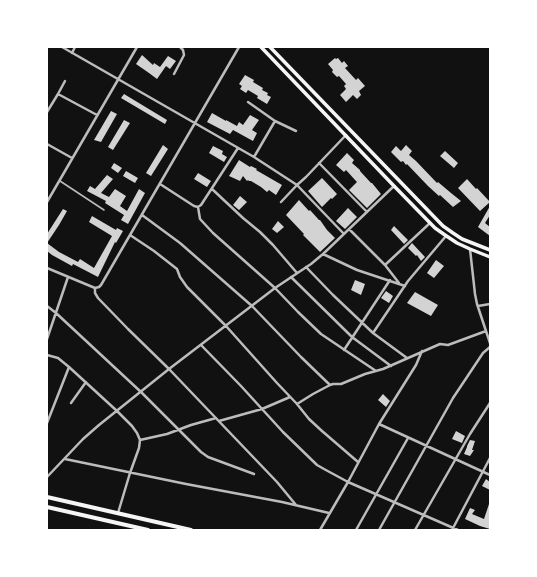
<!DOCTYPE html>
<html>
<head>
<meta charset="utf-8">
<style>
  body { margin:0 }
  #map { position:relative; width:537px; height:577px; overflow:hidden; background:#111; font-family:"PT Sans",sans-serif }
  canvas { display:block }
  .frame { position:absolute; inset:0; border:48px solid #fff; pointer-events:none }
</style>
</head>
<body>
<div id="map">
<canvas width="537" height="577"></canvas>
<div class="frame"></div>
</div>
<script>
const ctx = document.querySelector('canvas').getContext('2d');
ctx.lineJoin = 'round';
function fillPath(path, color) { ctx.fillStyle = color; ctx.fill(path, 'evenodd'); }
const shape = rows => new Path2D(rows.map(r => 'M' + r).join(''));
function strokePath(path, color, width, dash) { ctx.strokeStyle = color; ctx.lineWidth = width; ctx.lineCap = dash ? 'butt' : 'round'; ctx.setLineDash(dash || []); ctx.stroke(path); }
const building = shape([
  [142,55,153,65,154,63,160,67,168,56,176,61,170,69,166,66,157,79,149,73,136,64],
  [335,58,336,59,338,58,342,63,344,61,348,66,345,68,356,80,358,78,365,86,359,91,361,95,357,99,353,95,346,102,340,95,346,89,344,86,346,84,339,76,337,77,332,72,333,70,328,64],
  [245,75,254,80,253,82,263,88,262,90,268,93,267,95,271,97,267,104,257,98,258,96,248,90,246,93,240,89,242,86,239,84],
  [124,94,167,120,165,124,121,98],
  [111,111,117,114,101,142,94,140],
  [212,113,226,121,226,120,237,126,239,122,243,125,250,115,259,120,252,130,257,133,253,141,233,130,230,134,207,122],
  [124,120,130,123,113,150,108,147],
  [163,145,168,149,151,176,146,173],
  [406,145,412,151,409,155,416,161,437,183,438,182,451,193,461,201,453,207,440,195,439,196,428,186,407,164,406,165,403,161,401,162,391,152,396,146,401,151],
  [213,146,223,151,222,154,227,157,224,162,209,153],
  [445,151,458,163,454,168,440,156],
  [347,153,354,160,352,163,360,170,360,171,371,183,372,183,381,194,367,208,349,190,357,182,356,181,346,170,344,172,336,165],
  [239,160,250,167,251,166,257,169,256,170,282,185,276,195,269,190,267,192,261,187,251,181,249,181,248,180,247,181,243,176,240,181,229,176],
  [114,163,122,168,118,173,111,168],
  [126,171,138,178,135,183,123,176],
  [198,173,211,181,207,187,194,179],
  [107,175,113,179,101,193,109,197,115,189,126,196,120,206,127,211,139,189,145,193,128,224,121,220,124,215,105,203,106,201,87,191,90,186,95,189],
  [322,178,337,194,332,199,331,198,322,207,308,191],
  [467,179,476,189,477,188,490,202,480,211,458,188],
  [240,196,247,202,239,210,233,205],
  [299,200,309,211,310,210,319,220,320,220,327,230,335,238,320,252,303,235,304,234,286,215],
  [490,206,490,215,485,223,490,227,490,236,478,227],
  [348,208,357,217,345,229,336,221],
  [63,209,67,211,59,225,47,243,59,252,78,262,80,259,94,268,112,236,89,222,92,216,116,230,117,228,123,231,116,243,115,242,98,277,73,264,72,266,52,255,47,251,47,234],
  [278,221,284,227,277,233,272,229],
  [394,226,408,240,404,244,391,230],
  [412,243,425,257,421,261,417,255,416,256,408,248],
  [436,260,444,266,434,278,427,273],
  [355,280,365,284,361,295,351,290],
  [386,291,393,296,389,303,381,298],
  [415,292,438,305,431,316,407,303],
  [383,394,390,401,386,407,378,400],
  [456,431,465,436,462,443,452,439],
  [470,440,475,441,472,450,474,450,470,456,464,454,467,447,467,446],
  [486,479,490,482,490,490,482,486],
  [489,504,490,504,490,529,480,526,465,519,470,508,475,510,472,514,484,519]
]);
const service = shape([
  [60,181,104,210]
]);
const minor = shape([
  [62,47,254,157,297,185,306,177,346,135],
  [72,53,75,47],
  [174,74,184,55,183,50,180,47],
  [58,94,65,81],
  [248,102,275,121,296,131],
  [47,112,58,94,97,115],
  [47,144,72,158],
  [254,157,275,121],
  [319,163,367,212],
  [160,184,194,206,198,207,201,205,238,148],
  [212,189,243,218,260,232,273,245,297,273],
  [47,202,137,47],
  [281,202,297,185,344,234],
  [198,207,200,219,213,233,275,288,298,312,321,334,376,371],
  [142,215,180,243,252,306,301,357,330,385],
  [349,229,385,265,399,283],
  [130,235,154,251,177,269,180,277,187,287,226,326,277,383,297,404,309,419,322,431,358,462],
  [470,249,475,294,477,304,490,343],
  [323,254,357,270,405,286],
  [385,265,430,223],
  [306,267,333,295,373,333,407,358],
  [47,268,95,288,99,287,101,285,239,47],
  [291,277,352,337,391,366],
  [95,288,95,293,98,298,128,329,169,369,190,391,277,482,296,505],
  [47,306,56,313,141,392,201,452,208,457,254,474],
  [478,306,490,304],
  [373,333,408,281,446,236],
  [47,339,68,277],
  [201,345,241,386,283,432,317,465,324,469,348,482,458,530],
  [344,350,390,280],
  [47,355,58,358,69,367,117,411,132,426,137,433,140,440,139,448,130,473,118,513],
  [71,403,86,382],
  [297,404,313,394,330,385,333,384,341,384,365,374,383,369,440,344,448,345,486,331],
  [219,421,262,409,290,397],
  [47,423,69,367],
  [379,424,490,475],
  [140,440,167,434,191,425,216,418],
  [65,459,186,484,282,502,329,513],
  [47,477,83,439,99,425,169,369,275,288,311,264,323,254,394,186],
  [320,530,348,482,379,424,416,365,422,351],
  [356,530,408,438],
  [379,530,453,398,483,353,490,347],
  [415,530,470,434,490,403],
  [452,530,490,458]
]);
const secondary = shape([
  [261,47,394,186,435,228,445,235,457,243,470,249,490,257],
  [270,47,443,226,453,233,462,239,490,250]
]);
const trunk = shape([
  [47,497,191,530],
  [47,507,148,530]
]);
fillPath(building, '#d3d3d3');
strokePath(service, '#bcbcbc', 1.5);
strokePath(minor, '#bcbcbc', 2.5);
strokePath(secondary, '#f5f5f5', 3.5);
strokePath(trunk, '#f5f5f5', 4);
</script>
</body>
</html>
